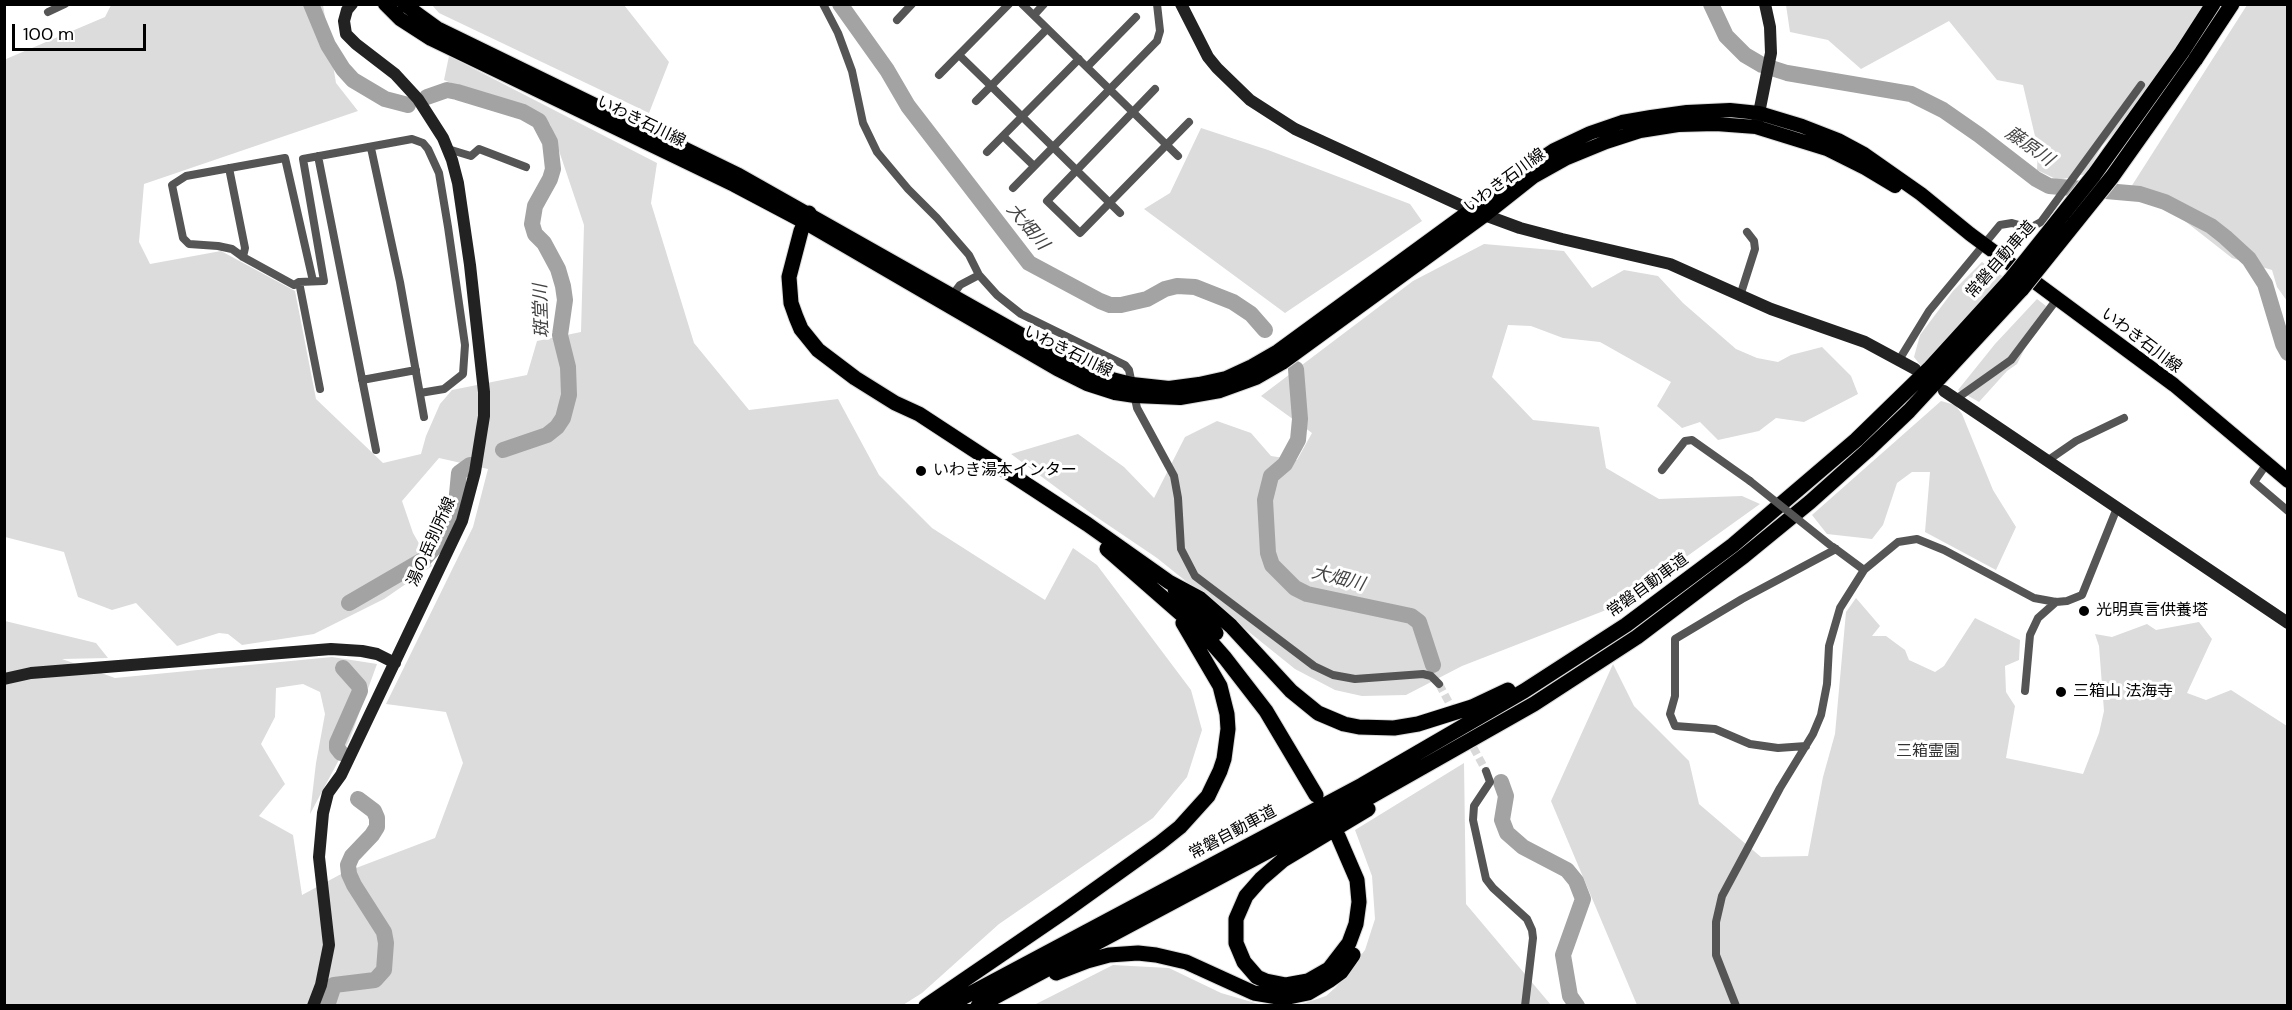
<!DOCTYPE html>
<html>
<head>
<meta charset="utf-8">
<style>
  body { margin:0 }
  #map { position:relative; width:2292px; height:1010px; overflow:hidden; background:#fff; font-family:"DM Sans",sans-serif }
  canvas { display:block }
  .frame { position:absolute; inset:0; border:6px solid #000; pointer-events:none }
  .scale { position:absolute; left:12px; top:24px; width:134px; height:27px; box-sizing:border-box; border:3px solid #000; border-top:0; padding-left:8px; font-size:18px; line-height:21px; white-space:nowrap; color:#000; -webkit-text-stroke:4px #fff; paint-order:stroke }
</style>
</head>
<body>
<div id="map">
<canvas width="2292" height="1010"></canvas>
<div class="frame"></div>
<div class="scale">100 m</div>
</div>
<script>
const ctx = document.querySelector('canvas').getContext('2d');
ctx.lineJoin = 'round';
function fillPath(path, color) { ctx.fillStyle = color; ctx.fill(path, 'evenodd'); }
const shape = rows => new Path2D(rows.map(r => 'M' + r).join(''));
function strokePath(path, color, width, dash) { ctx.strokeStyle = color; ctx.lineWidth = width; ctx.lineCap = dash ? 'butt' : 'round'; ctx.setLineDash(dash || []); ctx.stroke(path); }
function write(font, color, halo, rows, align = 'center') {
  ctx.font = font + ' "DM Sans","Noto Sans JP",sans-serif'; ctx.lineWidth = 6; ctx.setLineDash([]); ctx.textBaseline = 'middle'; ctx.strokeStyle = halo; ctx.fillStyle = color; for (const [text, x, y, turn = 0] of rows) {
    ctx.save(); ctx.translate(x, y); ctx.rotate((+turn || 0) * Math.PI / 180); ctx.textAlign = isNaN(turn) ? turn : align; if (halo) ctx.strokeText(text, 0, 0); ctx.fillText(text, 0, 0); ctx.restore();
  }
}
const green = shape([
  [111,5,323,5,336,83,358,111,144,184,139,242,150,264,221,251,295,291,316,399,383,463,421,454,426,436,440,404,452,390,527,375,537,341,581,332,584,225,550,124,444,80,449,56,657,163,651,203,694,343,749,410,838,399,879,475,932,528,1045,600,1073,548,1097,565,1191,690,1202,730,1187,777,1153,818,999,924,922,993,903,1005,5,1005,5,621,96,643,108,658,62,659,115,678,332,657,377,664,349,741,310,814,316,763,325,714,320,692,303,684,276,688,275,717,261,744,285,784,259,816,293,835,302,895,343,873,435,838,463,763,446,712,386,704,473,527,488,469,439,458,402,501,413,533,432,566,384,599,314,634,242,645,228,634,219,633,177,646,136,603,112,610,78,597,64,552,5,537,4,58,6,59,105,17],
  [432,5,624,5,669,62,649,113,439,13],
  [1786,5,2207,5,2152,91,2102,146,2086,174,2058,180,2037,170,2038,149,2023,85,1997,80,1949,21,1861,69,1828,40,1790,32],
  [2247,5,2287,5,2287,301,2277,287,2272,270,2232,258,2181,218,2131,187],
  [1201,128,1268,150,1410,204,1422,221,1285,313,1144,209,1170,193],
  [1484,244,1564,251,1592,288,1624,270,1658,276,1683,303,1736,349,1757,358,1778,362,1791,355,1822,347,1851,376,1858,394,1804,422,1776,418,1759,431,1718,440,1700,422,1682,428,1657,406,1671,382,1600,342,1563,338,1531,326,1508,325,1492,377,1533,420,1599,427,1606,468,1659,499,1742,496,1760,504,1619,605,1462,666,1406,695,1362,696,1335,690,1295,669,1157,558,1092,514,1011,454,1078,434,1124,467,1154,498,1185,437,1217,421,1251,433,1271,456,1297,460,1312,433,1261,396,1413,281],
  [1982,262,2005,278,1921,366,1914,357,1920,335,1953,291],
  [2037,299,2046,306,2017,364,2007,371,1979,402,1958,390,1995,344],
  [1941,401,1955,405,1962,414,1993,490,2016,527,1996,570,1925,532,1930,472,1912,472,1897,483,1883,525,1872,539,1827,534,1812,515],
  [1856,598,1880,626,1872,636,1886,636,1905,650,1909,660,1935,672,1944,666,1975,618,2020,640,2019,660,2005,666,2006,692,2015,706,2006,758,2083,774,2099,733,2104,711,2099,646,2095,634,2112,637,2147,624,2156,630,2199,622,2212,639,2187,693,2206,700,2231,690,2287,726,2287,1005,1637,1005,1551,801,1613,664,1634,706,1689,761,1699,804,1761,857,1808,856,1823,777,1835,734,1846,612],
  [1464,763,1466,904,1551,1005,1296,1006,1326,996,1336,987,1365,950,1375,919,1372,876,1355,830],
  [1113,965,1169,968,1221,993,1262,1005,1034,1005]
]);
const river = shape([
  [311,4,328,45,343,69,353,80,385,99,408,105],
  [840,4,887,70,908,106,1029,263,1100,301,1110,305,1121,305,1147,299,1165,289,1177,286,1195,287,1233,302,1251,314,1265,330],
  [1711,4,1726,36,1745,55,1762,65,1787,73,1911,94,1943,110,1979,135,2036,179,2049,186,2140,194,2165,202,2211,226,2225,237,2249,259,2265,284,2283,344,2288,353],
  [427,97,447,90,457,92,523,112,539,121,550,142,553,169,550,179,535,206,532,224,535,234,544,243,558,269,563,286,565,300,560,335,568,367,569,395,563,418,557,427,547,435,503,450],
  [1296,369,1300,419,1298,440,1285,464,1271,476,1265,500,1268,553,1272,565,1295,588,1307,594,1411,616,1419,622,1433,665],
  [349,603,423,560,435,547,455,516,459,473,470,465],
  [341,753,337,748,337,743,360,691,359,686,343,668],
  [1501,782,1506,796,1502,820,1507,833,1523,847,1567,870,1576,881,1583,899,1563,955,1570,996,1577,1006],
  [327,1006,334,985,375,980,384,970,386,943,384,932,354,885,349,874,348,865,352,856,372,835,377,827,377,818,374,811,358,799]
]);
const streetTunnel = shape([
  [1439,684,1486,771]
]);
const street = shape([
  [823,4,838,33,852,71,863,123,877,152,908,189,937,218,969,255,979,275],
  [1022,4,1178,156],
  [48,12,65,4],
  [1034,15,1044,4],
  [897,20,912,4],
  [1047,29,991,86,1120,213],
  [959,55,991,86,976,101],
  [1087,67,1136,17],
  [939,75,1009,4],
  [1155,89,1047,201,1080,233,1189,122],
  [1003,136,1034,166],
  [371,148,400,282,424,417],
  [448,149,471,156,479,149,526,167],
  [987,152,1079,59],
  [318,156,376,450],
  [229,168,245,248,243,257],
  [1013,188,1157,41,1160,31,1157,4],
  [313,281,285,158,186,176,172,185,183,238,189,244,218,246,232,249,243,257,294,285,299,282,324,281,303,159,412,139,423,143,428,149,439,173,448,227,465,345,463,374,444,389,420,393],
  [299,282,320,389],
  [1740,296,1755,249,1754,241,1747,232],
  [951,297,960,285,979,275,997,295,1021,314,1125,365,1129,370,1137,408,1174,476,1178,498,1181,549,1195,576,1314,666,1333,675,1355,679,1423,674,1431,676,1439,684],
  [1899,360,1929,311,2000,225,2012,223,2030,228,2041,222,2141,85],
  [362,380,416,370],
  [1956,399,2011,360,2057,299],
  [2047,461,2076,441,2124,418],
  [2268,462,2254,482,2288,511],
  [1662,470,1685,441,1692,440,1750,481],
  [1833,547,1864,570],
  [2025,691,2030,635,2038,618,2056,602],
  [1806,746,1778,748,1750,744,1715,729,1675,726,1670,714,1675,696,1675,639,1742,599,1836,549],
  [1486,771,1490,782,1474,806,1473,820,1486,879,1493,888,1527,919,1532,930,1533,938,1525,1006],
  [1736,1006,1716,955,1716,922,1722,896,1780,788,1813,734,1821,715,1827,684,1829,646,1840,608,1864,570,1898,542,1917,539,1944,550,2034,598,2056,602,2067,601,2082,595,2117,508]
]);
const secondary = shape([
  [1181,4,1208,57,1217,68,1250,100,1295,129,1471,210,1520,228,1562,239,1670,264,1771,309,1865,342,1915,369],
  [1757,123,1771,53,1770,27,1765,4],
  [1944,391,2288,623],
  [4,679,31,673,331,649,362,651,377,654,395,663],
  [313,1006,321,985,329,945,319,857,323,813,328,793,341,775,462,521,475,472,484,416,484,392,470,265,458,183,452,160,443,138,418,99,395,74,356,44,346,34,344,21,347,10,352,4]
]);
const primary = shape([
  [385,4,400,19,431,39,734,185,804,222,1057,369,1087,384,1115,393,1135,396,1180,398,1220,391,1256,378,1282,363,1485,215,1533,177,1567,158,1606,142,1640,131,1678,125,1716,124,1756,127,1827,149,1865,168,1895,186],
  [404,4,437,28,739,175,1079,367,1108,378,1132,384,1169,388,1199,384,1226,378,1252,366,1278,351,1471,210,1509,180,1554,150,1590,133,1622,122,1651,117,1687,112,1730,110,1759,113,1802,126,1838,140,1864,154,1921,194,1970,234,2174,385,2288,481]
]);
const highway = shape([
  [2182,52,2213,4],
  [2195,60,2232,4],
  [809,213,801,231,789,277,791,303,796,317,801,329,818,350,855,378,895,403,919,414,1087,524,1169,582,1199,598,1231,626,1291,691,1318,713,1344,724,1359,727,1394,728,1418,724,1472,707,1508,690],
  [1107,549,1203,633,1225,658,1266,711,1316,795],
  [1175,589,1216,633],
  [1338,836,1357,880,1359,902,1356,924,1349,943,1329,969,1308,981,1286,985,1266,981,1257,977,1244,962,1236,943,1236,919,1246,896,1261,879,1283,860,1368,809],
  [1056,973,1087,961,1109,955,1138,953,1156,955,1186,962,1254,993,1284,998,1308,993,1330,980,1341,972,1353,955],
  [926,1006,1065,911,1160,843,1180,827,1208,796,1220,771,1224,759,1228,729,1227,714,1220,686,1183,623],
  [947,1006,1362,785,1524,691,1626,625,1733,545,1856,440,1929,369,2011,279],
  [978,1006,1370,797,1534,704,1637,637,1744,556,1810,502,1867,451,1909,411,2022,289]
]);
const streetBridge = shape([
  [1750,481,1830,545]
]);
const highwayBridge = shape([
  [2011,279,2094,175,2182,52],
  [2022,289,2112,177,2195,60]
]);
const markers = [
  [921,471,6,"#000"],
  [2084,611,6,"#000"],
  [2061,692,6,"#000"]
];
const streetNames = [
  ["いわき石川線",641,122,26],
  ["いわき石川線",1505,181,-36],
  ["常磐自動車道",2001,260,-49],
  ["いわき石川線",2141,341,37],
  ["いわき石川線",1068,352,26],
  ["湯の岳別所線",432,542,-66],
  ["常磐自動車道",1648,586,-36],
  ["常磐自動車道",1233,833,-28]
];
const poiNames = [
  ["いわき湯本インター",933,471],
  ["光明真言供養塔",2096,611],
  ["三箱山 法海寺",2073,692]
];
const parkNames = [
  ["三箱霊園",1928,752]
];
const waterNames = [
  ["藤原川",2029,147,35],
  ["大畑川",1027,227,50],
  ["斑堂川",542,311,-92],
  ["大畑川",1338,579,14]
];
fillPath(green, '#dcdcdc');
strokePath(river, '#a3a3a3', 16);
strokePath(streetTunnel, '#d9d9d9', 8, [8, 4]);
strokePath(primary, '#dbdbdb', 16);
strokePath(highway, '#dbdbdb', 17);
strokePath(street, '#555', 8);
strokePath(secondary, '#222', 12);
strokePath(primary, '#000', 14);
strokePath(highway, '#000', 15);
strokePath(highwayBridge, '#dbdbdb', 17, []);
strokePath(streetBridge, '#555', 8);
strokePath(highwayBridge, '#000', 15);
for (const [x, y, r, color] of markers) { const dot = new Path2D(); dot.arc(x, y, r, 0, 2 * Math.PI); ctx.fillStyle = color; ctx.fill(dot); strokePath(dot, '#fff', 2); }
write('16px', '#000', '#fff', streetNames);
write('16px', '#000', '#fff', poiNames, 'left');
write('16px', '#333', '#fff', parkNames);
write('italic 18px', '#444', '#fff', waterNames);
</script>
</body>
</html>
